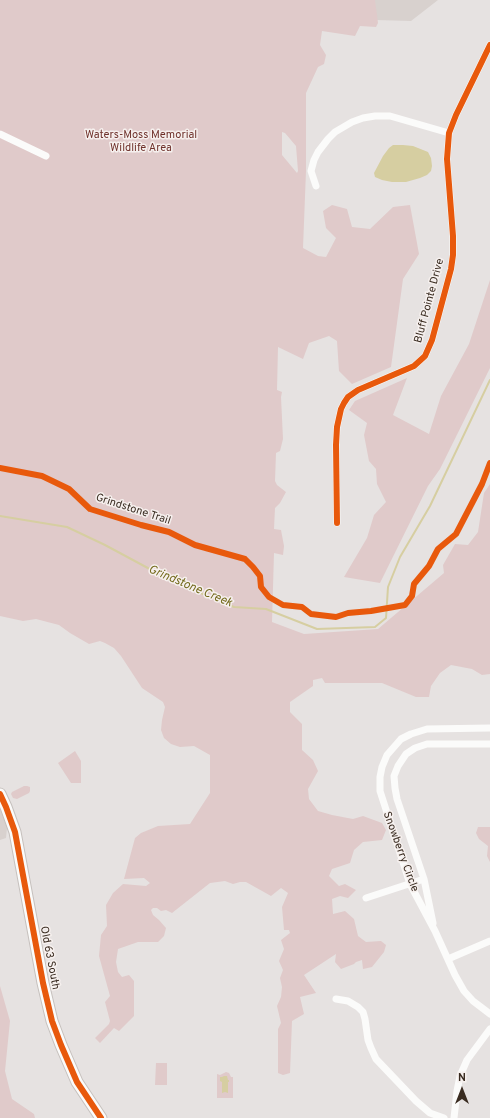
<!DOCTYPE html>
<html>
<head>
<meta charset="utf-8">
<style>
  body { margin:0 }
  #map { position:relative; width:490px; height:1118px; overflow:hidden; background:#e6e2e1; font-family:Overpass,sans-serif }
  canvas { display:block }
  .north { position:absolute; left:442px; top:1070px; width:40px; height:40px; -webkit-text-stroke:3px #f6f0ee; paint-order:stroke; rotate:0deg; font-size:11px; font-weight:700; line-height:16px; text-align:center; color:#392b20 }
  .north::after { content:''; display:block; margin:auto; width:14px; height:18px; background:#392b20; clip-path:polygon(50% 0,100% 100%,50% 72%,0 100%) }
</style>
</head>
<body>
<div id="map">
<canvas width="490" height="1118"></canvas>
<div class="north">N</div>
</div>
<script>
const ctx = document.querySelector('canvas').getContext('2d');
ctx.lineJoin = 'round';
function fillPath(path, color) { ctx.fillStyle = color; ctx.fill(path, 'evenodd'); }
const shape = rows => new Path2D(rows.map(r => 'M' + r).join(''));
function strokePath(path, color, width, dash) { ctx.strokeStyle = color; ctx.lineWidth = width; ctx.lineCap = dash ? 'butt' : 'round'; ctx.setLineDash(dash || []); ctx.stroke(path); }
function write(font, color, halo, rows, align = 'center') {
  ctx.font = font + ' Overpass,sans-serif'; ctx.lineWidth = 3; ctx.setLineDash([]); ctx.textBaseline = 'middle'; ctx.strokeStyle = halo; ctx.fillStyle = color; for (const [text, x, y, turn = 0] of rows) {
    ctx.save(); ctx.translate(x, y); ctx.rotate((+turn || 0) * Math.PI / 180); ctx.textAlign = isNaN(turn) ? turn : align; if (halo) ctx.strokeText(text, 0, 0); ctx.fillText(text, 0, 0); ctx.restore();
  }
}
const built = shape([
  [341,0,438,0,411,21,341,19],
  [0,809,7,828,6,838,0,840]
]);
const green = shape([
  [0,0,375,0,378,23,376,27,360,26,355,36,322,31,320,45,326,55,324,64,318,67,306,93,306,171,303,248,318,256,326,257,336,238,326,228,323,211,332,205,347,209,352,227,370,229,393,207,410,205,419,254,403,279,391,367,352,384,339,371,337,341,329,336,309,343,303,359,278,347,277,390,282,392,281,397,283,439,280,451,276,453,275,481,277,485,286,492,280,503,275,508,274,529,281,530,284,546,283,555,274,553,272,622,304,634,378,629,444,573,443,565,455,544,468,545,478,532,484,493,490,484,490,674,482,675,472,669,451,665,440,673,431,686,429,697,416,697,382,683,325,683,322,678,313,680,313,686,290,702,290,712,302,724,302,750,313,760,318,771,308,789,309,799,318,811,332,815,353,819,363,816,382,823,386,830,382,840,363,842,354,850,350,863,332,869,329,876,339,886,345,884,356,890,348,898,340,896,332,899,333,914,345,911,354,919,358,936,366,942,381,941,386,945,384,952,372,967,363,969,362,960,356,962,354,964,341,969,335,962,336,954,304,975,316,993,300,997,304,1014,292,1021,290,1073,283,1075,278,1073,278,1029,281,1023,277,1006,281,997,282,987,280,978,283,970,279,961,284,949,281,940,290,933,289,930,284,930,282,907,288,893,281,888,271,896,246,882,240,882,233,884,225,881,210,883,172,913,166,910,161,911,157,908,153,908,151,910,153,915,159,920,166,928,164,936,158,942,138,942,118,949,116,962,118,972,122,977,129,975,134,981,134,1016,119,1031,114,1028,100,1043,95,1038,109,1024,110,1021,105,1002,110,996,99,956,101,935,107,926,106,905,113,893,123,884,146,886,150,883,144,878,124,879,135,838,141,833,158,826,190,824,210,793,210,755,194,746,180,747,171,744,164,738,161,730,162,720,165,707,163,702,142,688,121,656,114,648,105,643,100,641,89,644,70,633,59,625,36,619,23,621,0,616],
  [282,132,285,133,296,146,298,171,297,173,282,155],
  [490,280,490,368,440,469,428,486,380,583,344,577,367,538,374,515,386,502,377,484,376,469,369,461,364,435,367,423,349,410,355,401,407,378,393,415,429,434,441,396,469,344],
  [75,751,81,761,81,783,71,783,58,763],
  [24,786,27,786,30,787,30,791,29,793,17,799,13,798,11,794,12,792],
  [478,827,490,827,490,862,487,856,488,846,479,839,476,833],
  [0,986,10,1021,5,1071,12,1099,34,1114,35,1118,0,1118],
  [156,1063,167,1063,167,1085,155,1085],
  [226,1072,229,1073,231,1077,233,1077,233,1098,217,1098,217,1074,220,1075]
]);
const water = shape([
  [393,145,403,145,413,146,428,152,431,158,432,166,431,171,427,175,420,178,406,182,392,182,382,180,375,177,374,173,383,156,389,148],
  [224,1076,227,1076,228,1080,229,1080,229,1082,228,1082,228,1093,225,1092,222,1093,222,1082,220,1081,220,1077,222,1077]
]);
const stream = shape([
  [0,516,67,527,105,545,172,581,234,607,266,609,317,629,375,627,386,618,388,587,400,557,430,506,490,380]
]);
const minor = shape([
  [0,134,46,156],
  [316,186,311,171,314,160,318,152,328,139,335,132,352,122,363,118,375,116,390,116,449,133],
  [337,523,336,445,337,427,341,409,344,403,348,397,358,390,414,366,425,356,432,340,451,269,453,255,453,236,447,159,449,133,456,115,490,45],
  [490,728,427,729,411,734,401,739,387,755,382,767,380,777,380,791,410,884,435,931,455,975,464,991,473,1001,490,1014],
  [366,898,424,879],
  [433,923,424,879,397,799,395,788,394,776,398,766,406,754,415,748,427,744,490,744],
  [448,959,490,941],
  [336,999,348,1001,358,1007,363,1012,365,1019,368,1040,371,1048,376,1059,416,1101,430,1113,444,1118],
  [454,1118,457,1091,460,1076,467,1060,490,1029]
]);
const secondary = shape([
  [0,794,6,807,15,832,43,983,52,1021,61,1045,77,1082,101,1118]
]);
const cycleway = shape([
  [0,468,42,476,69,489,90,509,141,525,169,532,195,545,245,559,253,567,260,576,261,587,269,597,283,605,302,607,311,614,336,617,348,613,371,611,405,605,412,596,414,584,429,566,438,549,456,534,482,484,490,463],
  [337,523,336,445,337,427,341,409,344,403,348,397,358,390,414,366,425,356,432,340,451,269,453,255,453,236,447,159,449,133,456,115,490,45],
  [0,794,6,807,15,832,43,983,52,1021,61,1045,77,1082,101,1118]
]);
const parkNames = [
  ["Waters-Moss Memorial",141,136],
  ["Wildlife Area",141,149]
];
const streetNames = [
  ["Bluff Pointe Drive",430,301,-75],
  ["Grindstone Trail",133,510,18],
  ["Snowberry Circle",400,852,70],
  ["Old 63 South",49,958,79]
];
const waterNames = [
  ["Grindstone Creek",190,587,23]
];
fillPath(built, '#d8d1ce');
fillPath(green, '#e0caca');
fillPath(water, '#d6cea1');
strokePath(stream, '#d6cea1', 2);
strokePath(secondary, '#c6c0bd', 13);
strokePath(minor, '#fbfbfa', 7);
strokePath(secondary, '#fbfbfa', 11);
strokePath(cycleway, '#e8590c', 6);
write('11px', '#6f312b', '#f6f0ee', parkNames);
write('11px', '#392b20', '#f6f0ee', streetNames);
write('italic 12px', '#73691b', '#f6f0ee', waterNames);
</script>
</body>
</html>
